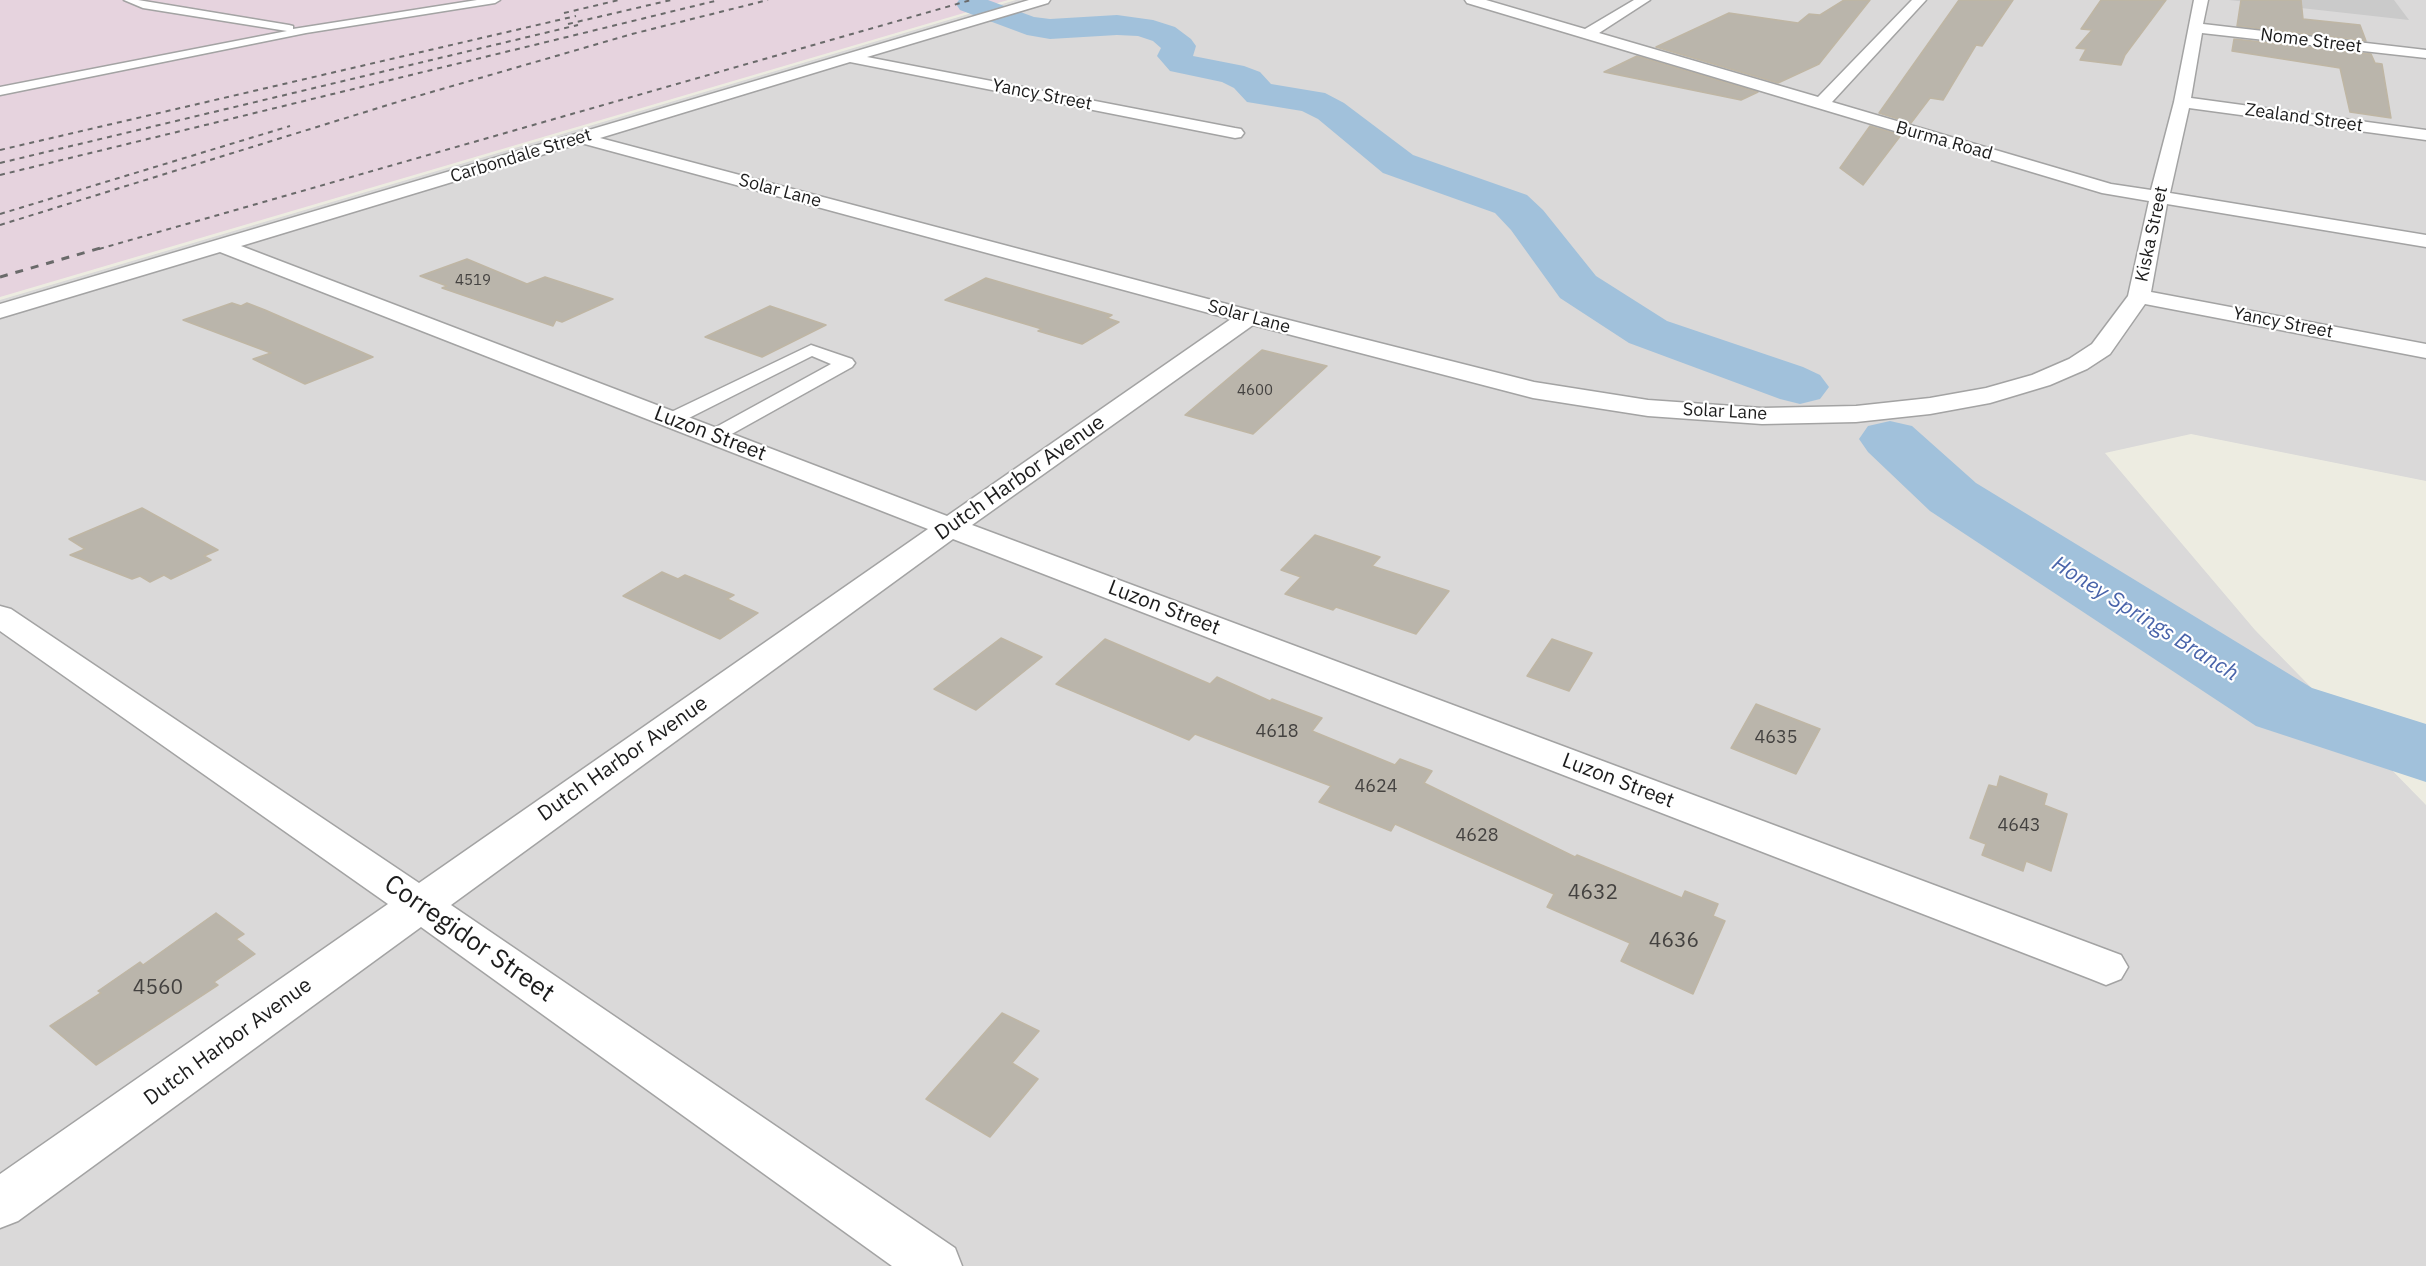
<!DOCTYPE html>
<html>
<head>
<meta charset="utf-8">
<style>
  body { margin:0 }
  canvas { display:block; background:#edece1 }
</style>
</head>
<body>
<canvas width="2426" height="1266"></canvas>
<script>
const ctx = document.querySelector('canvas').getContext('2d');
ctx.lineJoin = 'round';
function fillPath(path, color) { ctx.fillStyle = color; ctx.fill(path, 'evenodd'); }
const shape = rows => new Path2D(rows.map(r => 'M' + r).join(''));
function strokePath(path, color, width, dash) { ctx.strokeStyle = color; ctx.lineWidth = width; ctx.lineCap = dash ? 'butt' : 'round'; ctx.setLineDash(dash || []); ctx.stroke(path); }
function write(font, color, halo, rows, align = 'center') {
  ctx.font = font + ' "IBM Plex Sans",sans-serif'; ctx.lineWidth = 4.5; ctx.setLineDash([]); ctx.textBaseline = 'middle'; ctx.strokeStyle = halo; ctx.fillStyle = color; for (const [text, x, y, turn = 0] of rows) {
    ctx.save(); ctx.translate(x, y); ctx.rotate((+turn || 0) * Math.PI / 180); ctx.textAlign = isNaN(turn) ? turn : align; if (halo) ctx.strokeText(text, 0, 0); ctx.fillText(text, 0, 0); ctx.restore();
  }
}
const residential = shape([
  [1016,0,2426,0,2426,481,2191,434,2105,453,2255,630,2426,805,2426,1266,0,1266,0,300]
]);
const industrial = shape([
  [0,0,1008,0,0,297]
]);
const religious = shape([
  [2229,0,2394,0,2409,20]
]);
const river = shape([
  [959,0,988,0,1034,17,1050,19,1117,15,1153,20,1175,27,1191,39,1196,46,1193,56,1244,66,1260,72,1271,84,1325,93,1344,103,1413,155,1527,195,1543,210,1596,276,1667,321,1803,367,1820,375,1829,387,1820,399,1800,404,1780,399,1629,343,1560,298,1511,230,1495,213,1383,173,1318,119,1302,111,1247,102,1234,88,1222,82,1170,71,1157,56,1161,48,1153,41,1138,36,1117,35,1050,39,1027,35,960,10,956,4,959,0],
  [1890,421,1912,426,1976,483,2312,688,2426,724,2426,782,2256,726,1930,511,1868,452,1859,439,1868,426,1890,421]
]);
const building = shape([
  [1844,0,1870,0,1819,64,1778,83,1656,47,1729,13,1798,23,1809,14,1820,15,1844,0],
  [1959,0,2013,0,1982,46,1976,45,1943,100,1930,98,1911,123,1879,113,1959,0],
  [2101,0,2166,0,2125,55,2121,65,2080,60,2086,49,2076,48,2092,30,2081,29,2101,0],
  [2241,0,2301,0,2303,19,2360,25,2366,41,2237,26,2241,0],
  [2234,39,2371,54,2375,63,2382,64,2391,118,2350,112,2340,68,2232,51,2234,39],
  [1637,56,1758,92,1741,100,1604,72,1637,56],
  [1870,126,1901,135,1863,185,1840,168,1870,126],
  [467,259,527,284,545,277,613,299,562,322,556,320,553,326,442,288,447,286,420,276,467,259],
  [986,278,1112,315,1107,318,1119,322,1082,344,1038,331,1042,329,945,300,986,278],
  [232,303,241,306,247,303,265,310,373,357,305,384,253,359,271,353,183,320,232,303],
  [770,306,826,325,762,357,705,337,770,306],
  [1262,350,1327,366,1253,434,1185,415,1262,350],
  [142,508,218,550,204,556,211,560,171,579,164,575,150,582,140,576,132,579,70,555,85,549,69,539,142,508],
  [1315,535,1380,557,1372,566,1449,591,1416,634,1336,607,1333,610,1285,594,1301,577,1281,570,1315,535],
  [662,572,678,579,685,575,734,595,727,599,758,613,720,639,623,596,662,572],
  [1001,638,1042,657,976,710,934,689,1001,638],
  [1105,639,1210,684,1217,677,1270,701,1272,699,1322,718,1312,731,1395,765,1400,759,1432,771,1424,783,1575,857,1577,855,1682,898,1685,891,1718,904,1713,916,1725,921,1693,994,1621,961,1630,943,1547,907,1554,894,1395,824,1391,831,1319,802,1331,786,1195,734,1189,740,1056,684,1105,639],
  [1552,639,1592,653,1569,691,1527,676,1552,639],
  [1756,704,1820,729,1796,774,1731,748,1756,704],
  [2000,776,2047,794,2044,805,2067,814,2051,871,2026,861,2023,871,1982,855,1986,844,1970,838,1989,785,1997,787,2000,776],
  [216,913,244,934,236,939,255,954,214,982,218,985,96,1065,50,1026,101,993,98,991,140,962,143,965,216,913],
  [1002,1013,1039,1031,1012,1063,1038,1079,990,1137,926,1099,1002,1013]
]);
const service = shape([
  [124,0,138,0,289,25,293,26,293,29,477,0,500,0,495,3,306,33,0,95,0,87,287,31,143,8,124,0],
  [811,345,852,359,855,363,852,367,721,440,707,440,704,436,707,432,831,364,812,356,679,423,665,423,662,419,665,415,811,345]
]);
const minor = shape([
  [1029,0,1050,0,1048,3,867,57,1235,128,1241,129,1244,133,1241,137,1235,138,850,62,600,138,1257,312,1534,382,1648,400,1762,408,1856,406,1930,398,1986,388,2032,375,2069,359,2092,344,2128,296,2149,201,2102,193,1467,3,1465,0,1486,0,1585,29,1634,0,1650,0,1599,33,1818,97,1912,0,1926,0,1832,102,2111,184,2151,190,2174,102,2194,0,2208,0,2203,24,2426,50,2426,58,2202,33,2191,98,2426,130,2426,140,2189,108,2170,193,2426,235,2426,247,2167,204,2151,292,2426,344,2426,358,2145,304,2110,354,2087,369,2050,385,1990,403,1930,414,1856,422,1762,424,1648,416,1533,398,1253,325,972,525,2121,955,2128,967,2121,979,2106,985,2091,979,953,539,451,905,955,1248,962,1266,892,1266,421,927,18,1221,0,1228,0,1174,388,904,0,631,0,606,11,609,419,883,928,529,220,252,0,318,0,304,1029,0],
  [581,143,1231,319,947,516,241,246,581,143]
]);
const railFar1 = shape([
  [564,13,619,0],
  [568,24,671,0],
  [0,150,576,16],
  [0,163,578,25],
  [0,175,719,0],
  [0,214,290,126],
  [0,225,404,100,632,34,768,0],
  [99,249,971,0]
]);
const rail = shape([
  [0,277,104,247]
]);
const farNumbernames = [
  ["4519",473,281],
  ["4600",1255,391]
];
const farStreetnames = [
  ["Nome Street",2311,41,7],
  ["Yancy Street",1042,95,11],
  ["Zealand Street",2304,118,8],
  ["Burma Road",1944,141,16],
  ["Carbondale Street",521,156,-17],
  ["Solar Lane",780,191,15],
  ["Kiska Street",2152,234,-78],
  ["Solar Lane",1249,317,15],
  ["Yancy Street",2283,323,11],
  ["Solar Lane",1725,412,3]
];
const numberNames = [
  ["4618",1277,732],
  ["4635",1776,738],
  ["4624",1376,787],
  ["4643",2019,826],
  ["4628",1477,836]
];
const streetNames = [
  ["Luzon Street",710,434,21],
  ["Dutch Harbor Avenue",1020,478,-35],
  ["Luzon Street",1164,608,21],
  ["Dutch Harbor Avenue",623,759,-35],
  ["Luzon Street",1618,781,21],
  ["Dutch Harbor Avenue",228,1042,-36]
];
const nearNumbernames = [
  ["4632",1593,893],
  ["4636",1674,941],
  ["4560",158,988]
];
const waterNames = [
  ["Honey Springs Branch",2145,619,32]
];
const nearStreetnames = [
  ["Corregidor Street",469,939,35]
];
fillPath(residential, '#dad9d9');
fillPath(industrial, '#e6d3de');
fillPath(religious, '#cacaca');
fillPath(river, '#a1c1db');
fillPath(building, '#bab5ab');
strokePath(building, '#bfb6a4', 1.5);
strokePath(service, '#a3a3a3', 3);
strokePath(minor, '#a3a3a3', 3);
fillPath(service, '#fff');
fillPath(minor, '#fff');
strokePath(railFar1, '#6a6a6a', 2, [5, 5]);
strokePath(rail, '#6a6a6a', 3, [8, 8]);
write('15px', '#444240', null, farNumbernames);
write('18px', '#1c1c1c', '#fff', farStreetnames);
write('18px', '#444240', null, numberNames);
write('21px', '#1c1c1c', '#fff', streetNames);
write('21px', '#444240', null, nearNumbernames);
write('italic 22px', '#4964aa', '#fff', waterNames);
write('26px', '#1c1c1c', '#fff', nearStreetnames);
</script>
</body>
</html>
